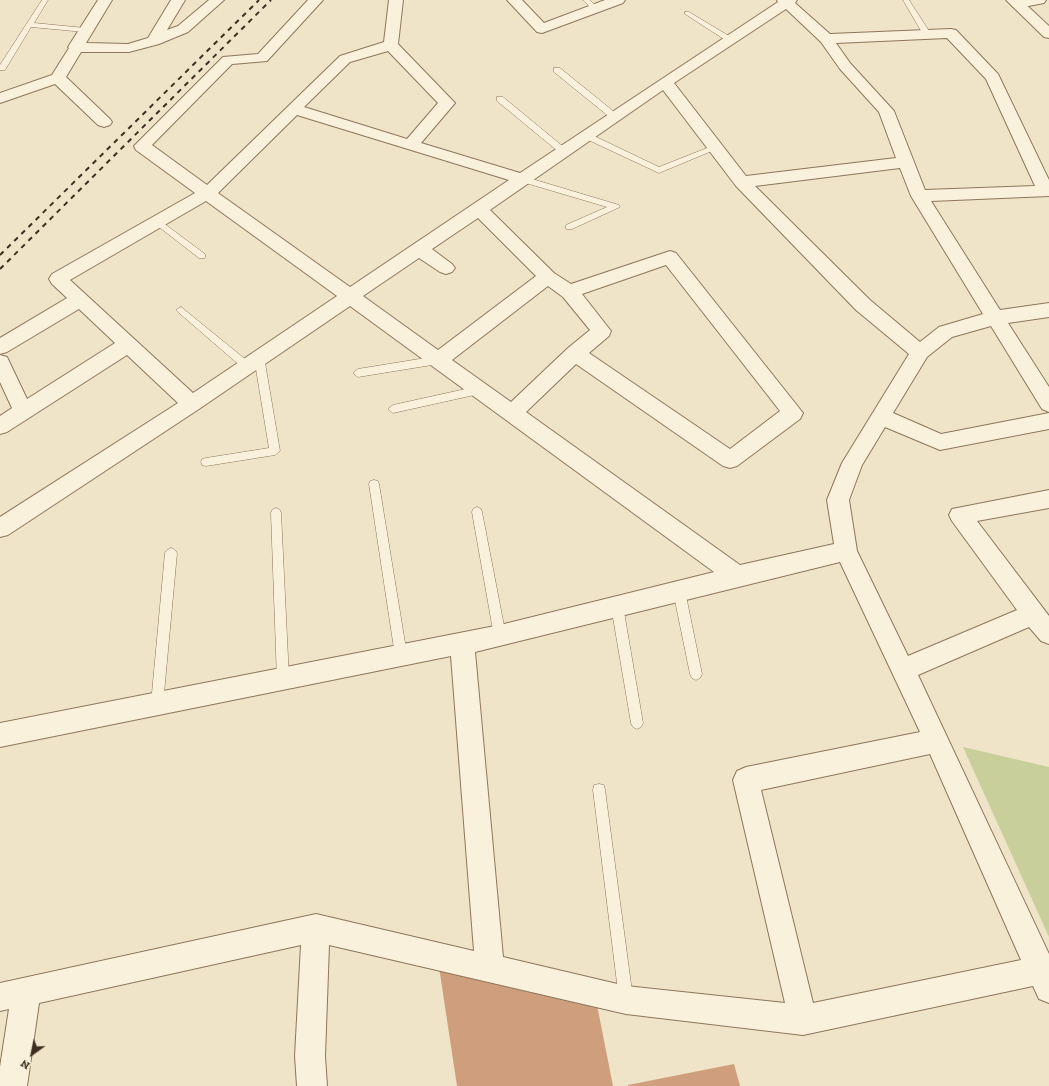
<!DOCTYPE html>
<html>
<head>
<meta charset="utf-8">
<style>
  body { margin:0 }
  #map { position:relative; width:1049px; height:1086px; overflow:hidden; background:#f0e4c8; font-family:"Zilla Slab",serif }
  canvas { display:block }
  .north { position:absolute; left:12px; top:1034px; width:40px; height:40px; -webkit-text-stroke:3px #f7eed8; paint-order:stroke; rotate:213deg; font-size:11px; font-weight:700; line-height:16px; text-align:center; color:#3d2e20 }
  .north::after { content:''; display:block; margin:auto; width:14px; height:18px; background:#3d2e20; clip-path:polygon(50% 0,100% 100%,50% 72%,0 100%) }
</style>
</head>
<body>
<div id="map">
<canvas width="1049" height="1086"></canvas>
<div class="north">N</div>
</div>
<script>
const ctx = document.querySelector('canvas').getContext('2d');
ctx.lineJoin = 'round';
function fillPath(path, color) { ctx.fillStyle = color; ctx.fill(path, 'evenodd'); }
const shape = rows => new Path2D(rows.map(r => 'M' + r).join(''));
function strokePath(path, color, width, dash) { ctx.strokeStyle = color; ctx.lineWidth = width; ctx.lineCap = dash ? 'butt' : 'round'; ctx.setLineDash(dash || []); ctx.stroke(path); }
const green = shape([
  [963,747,1049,767,1049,937]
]);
const building = shape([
  [439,967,597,1005,613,1086,457,1086],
  [734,1064,740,1086,628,1086,628,1085]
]);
const service = shape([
  [42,0,48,0,34,23,85,28,89,30,85,32,31,27,5,70,0,70,0,65,42,0],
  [583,0,590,0,599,9,593,10,583,0],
  [903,0,909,0,931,34,930,36,924,36,903,0],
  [685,12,689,12,734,39,727,41,685,14,685,12],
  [554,68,560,68,618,115,618,119,612,119,554,72,554,68],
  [497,97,503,97,566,149,566,153,560,153,497,101,497,97],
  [584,134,590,134,659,167,712,146,718,146,719,148,659,173,584,138,584,134],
  [522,176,619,205,620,207,572,229,566,229,566,225,607,207,519,181,518,179,522,176],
  [158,219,205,254,205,258,199,258,155,224,155,220,158,219],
  [181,307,250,363,252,366,250,369,244,369,178,312,176,310,181,307],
  [259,353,264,357,280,451,275,455,206,466,202,465,201,462,202,459,206,458,269,448,254,357,259,353],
  [438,356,443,360,438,364,358,377,353,373,358,369,438,356],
  [479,386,484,390,479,394,393,413,388,409,393,405,479,386],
  [374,480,378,481,379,484,407,655,405,659,401,660,397,659,395,655,369,484,370,481,374,480],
  [477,507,481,509,482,512,506,636,504,640,500,641,496,640,494,636,472,512,473,509,477,507],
  [276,508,280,510,281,513,289,679,287,683,283,685,279,683,277,679,271,513,272,510,276,508],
  [171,548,175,550,177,553,163,704,161,708,157,710,153,708,151,704,165,553,167,550,171,548],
  [679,586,683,587,685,591,702,674,700,678,696,680,692,678,690,674,673,591,675,587,679,586],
  [617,601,621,602,623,606,643,723,641,727,637,729,633,727,631,723,611,606,613,602,617,601],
  [599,784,604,785,605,790,633,999,631,1004,626,1006,621,1004,619,999,593,790,594,785,599,784]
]);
const minor = shape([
  [98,0,112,0,86,43,128,44,148,38,171,0,185,0,167,30,178,26,209,0,224,0,188,32,159,44,129,52,81,52,66,77,110,119,112,122,110,125,104,127,98,125,55,84,0,103,0,93,52,75,69,48,68,47,98,0],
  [308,0,323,0,267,61,232,64,152,145,207,185,340,56,384,42,389,0,403,0,398,44,455,103,421,143,520,173,778,2,777,0,797,0,795,3,830,34,951,29,956,30,998,74,1049,180,1049,196,931,201,1000,310,1049,303,1049,317,1008,323,1049,387,1049,412,1042,409,991,326,952,337,927,357,893,413,941,434,1049,413,1049,429,940,450,885,427,862,465,849,500,857,551,908,656,1017,610,952,521,949,515,952,509,1049,490,1049,508,977,521,1049,616,1049,644,1041,641,1029,627,918,675,1049,954,1049,1003,1039,999,1033,986,803,1035,626,1014,329,945,325,1056,327,1086,297,1086,295,1056,301,945,39,1003,27,1086,0,1086,0,1067,9,1009,0,1011,0,983,316,914,474,951,451,656,0,747,0,723,500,625,714,572,350,306,199,409,8,535,0,537,0,517,178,403,127,355,7,432,0,434,0,416,12,408,0,382,0,355,7,357,27,399,115,343,79,309,7,352,0,354,0,338,67,298,52,284,49,279,52,274,195,193,136,150,134,146,223,57,258,54,308,0],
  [786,9,821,42,840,69,879,112,896,158,746,176,674,83,786,9],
  [947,38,986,79,1035,186,925,190,894,111,850,63,836,43,947,38],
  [388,51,438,103,407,139,304,107,350,62,388,51],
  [663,90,736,186,856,310,909,354,842,463,827,500,834,544,740,565,526,412,576,364,723,466,730,468,737,466,800,419,803,413,676,253,670,251,571,284,554,273,490,210,663,90],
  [297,115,509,180,350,287,218,193,297,115],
  [900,168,911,196,983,314,939,327,920,342,870,300,755,186,900,168],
  [206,201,337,296,193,393,70,280,206,201],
  [478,218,536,276,438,350,363,296,419,258,440,272,446,274,452,272,455,268,452,264,432,249,478,218],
  [666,265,780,411,730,449,589,353,609,336,611,331,582,294,666,265],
  [548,286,563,297,590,330,568,348,511,402,452,360,548,286],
  [840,562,920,732,746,767,737,771,733,780,785,1003,626,986,503,957,475,652,840,562],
  [930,754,1021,960,813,1003,761,790,930,754],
  [507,0,522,0,544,23,605,0,625,0,623,3,542,33,537,32,507,0],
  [1017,0,1046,0,1044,3,1018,8,1013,7,1011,4,1017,0]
]);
const tertiary = shape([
  [1006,0,1021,0,1049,26,1049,38,1044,37,1006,0]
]);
const rail = shape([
  [0,255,259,0],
  [0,269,271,0]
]);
fillPath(green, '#c9cf9b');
fillPath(building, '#cf9f7d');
strokePath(service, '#8d765c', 1);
strokePath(minor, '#8d765c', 2);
strokePath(tertiary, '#8d765c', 2);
fillPath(service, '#faf1dc');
fillPath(minor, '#faf1dc');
fillPath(tertiary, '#faf1dc');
strokePath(rail, '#3d2e20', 2, [5, 5]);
</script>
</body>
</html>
